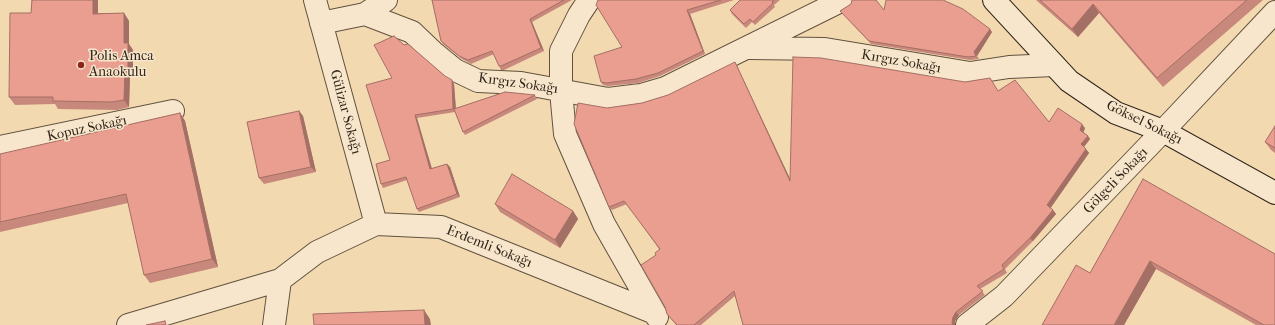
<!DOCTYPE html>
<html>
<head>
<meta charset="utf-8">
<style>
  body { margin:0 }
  canvas { display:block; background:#f3d9b0 }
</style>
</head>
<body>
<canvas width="1275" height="325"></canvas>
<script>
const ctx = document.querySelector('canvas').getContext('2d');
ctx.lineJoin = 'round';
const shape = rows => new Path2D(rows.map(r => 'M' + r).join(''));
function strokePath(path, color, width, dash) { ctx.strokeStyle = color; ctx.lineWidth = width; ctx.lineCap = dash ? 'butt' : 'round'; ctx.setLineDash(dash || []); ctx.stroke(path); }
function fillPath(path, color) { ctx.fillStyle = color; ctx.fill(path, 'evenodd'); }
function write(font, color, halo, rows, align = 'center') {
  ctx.font = font + ' "IM FELL French Canon",serif'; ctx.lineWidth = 3; ctx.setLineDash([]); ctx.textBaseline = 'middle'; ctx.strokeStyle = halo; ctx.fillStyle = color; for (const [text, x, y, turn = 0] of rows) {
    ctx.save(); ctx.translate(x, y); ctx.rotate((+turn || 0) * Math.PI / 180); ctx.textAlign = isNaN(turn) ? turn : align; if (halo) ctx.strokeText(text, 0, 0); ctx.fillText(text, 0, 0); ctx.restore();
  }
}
const street = shape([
  [315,0,376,224],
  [589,0,579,15,561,51,561,91,565,134,604,224,657,317],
  [365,14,386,0],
  [321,23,365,14,412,32,433,52,455,70,478,81,521,83,608,99,641,95,665,88,843,0],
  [750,48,825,49,970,73,1009,67,1054,65],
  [0,147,173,111],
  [128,325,280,280],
  [274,325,280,280,317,252,376,224,441,227,655,313],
  [967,325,1004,296,1163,131,1275,12]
]);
const secondary = shape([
  [994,0,1069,81,1116,113,1163,131,1275,193]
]);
const wall = shape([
  [32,0,98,0,98,13,124,13,129,21,129,44,133,50,133,77,130,76,129,107,117,110,58,109,55,104,15,105,9,97,31,13],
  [432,0,572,0,532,22,544,51,504,70,501,70,499,66,494,54,471,64,462,59,443,44,441,41],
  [598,0,734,0,690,14,705,54,660,76,638,83,608,86,603,85,601,82,622,47],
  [740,0,780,0,774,5,775,7,755,25,752,22,746,28,732,14,730,10],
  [1036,0,1263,0,1163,87,1099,13,1078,37],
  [851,4,884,10,992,32,977,56,979,59,970,60,871,44,843,14,840,11],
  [737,66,790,179,965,82,990,78,998,91,1049,122,1085,128,1083,132,1088,136,1090,139,1084,147,1089,153,1050,208,1053,210,1056,214,1033,241,1005,269,1007,273,980,289,985,295,959,315,955,321,955,325,743,325,735,296,701,325,676,325,667,314,656,255,659,249,627,204,612,210,609,207,607,108,642,103,668,95],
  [445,76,454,84,456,108,535,95,537,99,465,135,463,132,455,112,417,118,431,169,447,164,450,167,460,197,419,212,417,209,407,180,383,188,381,184,390,160,366,85],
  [299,111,303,116,316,172,264,184,259,178],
  [180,113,185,121,218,267,150,283,144,275,128,203,0,232,0,154],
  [1275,126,1275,153,1271,150,1265,142],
  [1143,179,1275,325,1256,325,1156,269,1124,325,1042,325,1090,273],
  [495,204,573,211,578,219,560,248,500,212]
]);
const shadedWall = shape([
  [93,0,98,0,98,21,93,14],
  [1093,4,1099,13,1078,37,1072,29],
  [687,10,690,14,705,54,703,51],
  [124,13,129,21,129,44,133,50,133,77,128,69,124,43],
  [530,19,532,22,544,51,541,48],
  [990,29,992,32,977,56,979,59,974,52],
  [735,62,737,66,793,185,790,181],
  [125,69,130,76,129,107,124,100],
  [452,80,454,84,456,112,453,109],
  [299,111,303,116,316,172,311,167],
  [180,113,185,121,218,267,212,259],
  [415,115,417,118,433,172,430,169],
  [1082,124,1085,128,1083,134,1080,130],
  [1088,136,1090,139,1083,148,1081,144],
  [1086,149,1089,153,1050,209,1047,205],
  [447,164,450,167,460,197,457,194],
  [1053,210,1056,214,1033,241,1030,238],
  [573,211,578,219,560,248,555,240],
  [1150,261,1156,269,1124,325,1114,325],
  [424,310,430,319,431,325,425,325],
  [956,312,959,315,955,321,955,325,953,325,952,323,953,317]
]);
const building = shape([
  [32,0,93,0,93,14,124,13,124,43,128,43,128,69,125,69,124,100,112,102,53,101,53,97,9,97,10,13,31,13,32,0],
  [432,0,564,0,530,19,541,48,501,66,499,66,492,51,468,60,459,56,441,41,432,0],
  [598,0,721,0,687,10,703,51,658,73,636,79,606,83,601,82,594,56,622,47,596,5,598,0],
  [740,0,774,0,772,2,773,3,753,22,750,19,744,24,730,10,740,0],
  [852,0,876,0,884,10,886,0,943,0,963,9,990,29,974,52,976,56,968,57,869,41,840,11,851,4,852,0],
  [1040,0,1247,0,1157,78,1093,4,1072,29,1040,0],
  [394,36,404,45,408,44,445,76,452,80,453,109,415,115,430,169,447,164,457,194,417,209,406,177,381,184,376,164,390,160,366,85,392,78,374,45,394,36],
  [793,57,821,58,965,82,990,78,998,91,1015,80,1049,122,1058,108,1082,124,1080,130,1088,136,1081,144,1086,149,1047,205,1053,210,1030,238,1002,265,1004,269,977,286,983,291,956,312,953,317,952,323,953,325,743,325,734,291,694,325,677,325,667,314,665,307,641,265,656,255,655,253,660,249,624,201,609,207,574,124,578,103,607,108,642,103,668,95,735,62,790,181,793,57],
  [505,92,535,95,463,132,454,109,505,92],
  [299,111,311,167,259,178,247,122,299,111],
  [180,113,212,259,144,275,126,194,0,222,0,154,180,113],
  [1275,126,1275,148,1265,142,1275,126],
  [512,174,573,211,555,240,495,204,512,174],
  [1143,179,1275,254,1275,325,1264,325,1150,261,1114,325,1042,325,1076,265,1090,273,1143,179],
  [424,310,425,325,314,325,313,314,424,310],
  [165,321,166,325,146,325,165,321]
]);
const markers = [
  [81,65,4,"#8f2418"]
];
const poiNames = [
  ["Polis Amca",89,57],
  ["Anaokulu",89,73]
];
const streetNames = [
  ["Kırgız Sokağı",901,62,10],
  ["Kırgız Sokağı",518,84,8],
  ["Gülizar Sokağı",345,112,75],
  ["Göksel Sokağı",1144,123,26],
  ["Kopuz Sokağı",87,129,-12],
  ["Gölgeli Sokağı",1116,181,-46],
  ["Erdemli Sokağı",489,247,22]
];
strokePath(street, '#61523f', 24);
strokePath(secondary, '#302519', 24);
strokePath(street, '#f7e6cc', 22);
strokePath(secondary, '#f7e6cc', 22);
fillPath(wall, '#c9887c');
fillPath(shadedWall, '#a46f65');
fillPath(building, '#ea9e90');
strokePath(building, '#a46f65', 1);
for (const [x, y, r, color] of markers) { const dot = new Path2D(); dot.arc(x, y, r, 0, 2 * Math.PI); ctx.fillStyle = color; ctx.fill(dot); strokePath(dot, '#f7e6cc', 1.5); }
write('14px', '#302519', '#f7e6cc', poiNames, 'left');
write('14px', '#302519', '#f7e6cc', streetNames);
</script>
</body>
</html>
